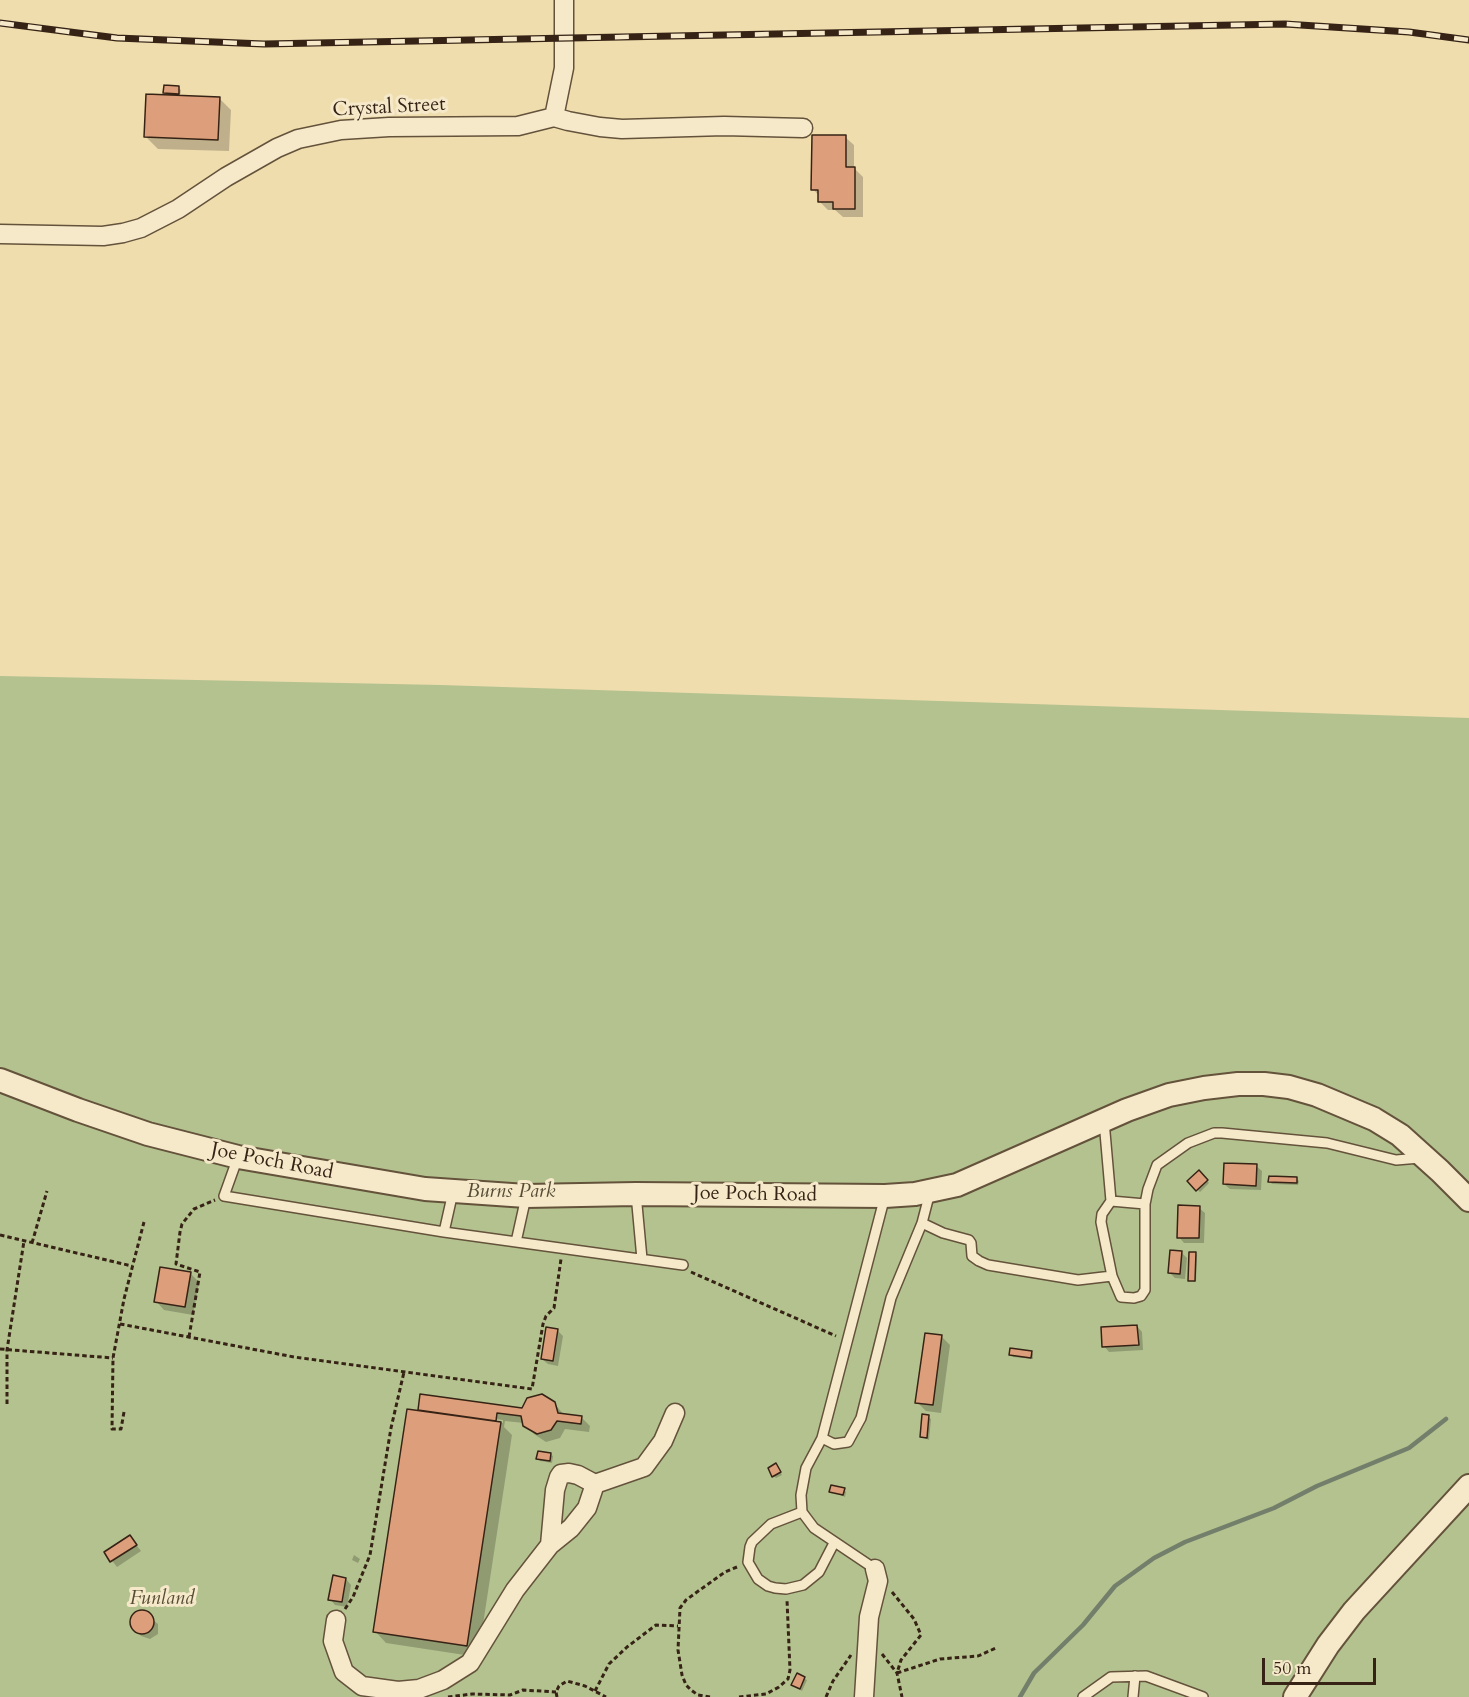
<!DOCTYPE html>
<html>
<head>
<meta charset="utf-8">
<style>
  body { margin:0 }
  #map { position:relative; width:1469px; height:1697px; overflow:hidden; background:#efddae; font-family:Cardo,serif }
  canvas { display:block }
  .scale { position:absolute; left:1262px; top:1658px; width:114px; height:27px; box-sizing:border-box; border:3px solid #362315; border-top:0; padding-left:8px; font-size:18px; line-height:21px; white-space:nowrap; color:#362315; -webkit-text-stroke:4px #f5e9ca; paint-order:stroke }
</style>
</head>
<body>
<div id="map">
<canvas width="1469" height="1697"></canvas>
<div class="scale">50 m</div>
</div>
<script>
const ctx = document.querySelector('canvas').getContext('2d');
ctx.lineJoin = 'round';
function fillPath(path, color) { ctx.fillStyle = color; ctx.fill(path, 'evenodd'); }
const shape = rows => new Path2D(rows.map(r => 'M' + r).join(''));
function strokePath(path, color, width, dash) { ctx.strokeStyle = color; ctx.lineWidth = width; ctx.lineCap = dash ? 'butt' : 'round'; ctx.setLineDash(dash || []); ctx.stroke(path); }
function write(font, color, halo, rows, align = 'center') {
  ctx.font = font + ' Cardo,serif'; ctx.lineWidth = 6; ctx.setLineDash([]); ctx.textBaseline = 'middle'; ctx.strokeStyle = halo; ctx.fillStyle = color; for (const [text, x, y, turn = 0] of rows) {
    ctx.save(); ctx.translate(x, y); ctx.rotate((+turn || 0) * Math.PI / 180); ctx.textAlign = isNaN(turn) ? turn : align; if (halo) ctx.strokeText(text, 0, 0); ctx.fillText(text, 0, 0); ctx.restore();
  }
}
const green = shape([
  [0,676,441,685,1469,718,1469,1697,0,1697]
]);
const shadow = shape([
  [178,88,181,90,180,97,219,98,231,110,229,151,158,149,146,137,168,96,165,93],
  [845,137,854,145,854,168,863,177,863,217,843,217,835,210,828,210,819,201,819,196,813,189],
  [1256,1166,1262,1171,1261,1190,1230,1189,1224,1184],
  [1199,1172,1209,1183,1200,1192,1189,1181],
  [1296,1178,1299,1181,1298,1185,1272,1184,1270,1182],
  [1199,1208,1205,1213,1204,1243,1184,1243,1179,1237],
  [1182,1253,1187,1258,1185,1279,1175,1278,1170,1273],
  [1195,1253,1197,1255,1196,1282,1189,1280],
  [190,1273,199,1282,193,1315,164,1310,156,1301],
  [1137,1326,1142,1332,1143,1350,1109,1352,1104,1346],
  [557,1330,563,1336,558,1366,548,1364,542,1359],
  [941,1336,950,1345,941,1413,926,1411,917,1402],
  [1031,1352,1033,1354,1033,1359,1013,1357,1011,1354],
  [421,1395,522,1409,554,1403,564,1415,581,1417,590,1426,589,1432,565,1429,560,1438,546,1442,534,1434,524,1423,505,1421,504,1427,512,1435,478,1657,386,1643,375,1631],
  [427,1410,503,1420,503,1423,427,1413],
  [928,1417,931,1419,929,1440,922,1437],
  [550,1454,553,1456,552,1463,540,1461,538,1459],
  [778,1468,782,1475,776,1478,774,1476],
  [844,1490,846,1492,845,1497,831,1491],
  [130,1537,141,1551,117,1567,106,1553],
  [354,1555,360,1559,358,1563,352,1560],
  [346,1579,351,1585,347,1607,335,1605,330,1599],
  [143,1612,158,1624,158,1634,150,1639,141,1636,131,1622,134,1615],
  [797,1675,807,1680,802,1691,792,1685]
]);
const stream = shape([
  [1020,1697,1034,1673,1083,1625,1115,1586,1154,1558,1185,1542,1274,1508,1317,1486,1409,1448,1446,1419]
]);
const building = shape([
  [164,85,179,86,179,94,163,93,164,85],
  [146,94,220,97,218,140,144,137,146,94],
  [812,135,846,135,846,167,855,167,855,209,833,209,833,202,818,202,818,190,811,190,812,135],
  [1224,1163,1257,1164,1256,1186,1223,1184,1224,1163],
  [1199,1170,1208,1180,1196,1191,1187,1181,1199,1170],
  [1269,1176,1297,1177,1297,1183,1268,1182,1269,1176],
  [1178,1205,1200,1206,1199,1238,1177,1238,1178,1205],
  [1170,1250,1182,1251,1180,1274,1168,1273,1170,1250],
  [1189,1252,1196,1252,1195,1281,1188,1281,1189,1252],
  [160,1267,191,1272,185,1307,154,1302,160,1267],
  [1137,1325,1139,1345,1102,1347,1101,1327,1137,1325],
  [546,1327,558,1329,553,1361,541,1359,546,1327],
  [925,1333,942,1335,933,1405,915,1403,925,1333],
  [1010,1348,1032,1351,1031,1358,1009,1355,1010,1348],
  [420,1394,522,1408,527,1398,542,1394,555,1402,558,1413,582,1416,581,1424,557,1421,551,1430,537,1434,523,1426,521,1416,497,1413,496,1421,418,1410,420,1394],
  [407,1409,501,1422,467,1646,373,1632,407,1409],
  [922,1414,929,1415,927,1438,920,1437,922,1414],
  [538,1451,551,1453,550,1461,536,1459,538,1451],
  [776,1463,781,1472,772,1477,768,1468,776,1463],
  [831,1485,845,1488,843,1495,829,1492,831,1485],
  [130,1535,137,1545,110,1562,104,1552,130,1535],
  [333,1575,346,1578,342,1602,328,1600,333,1575],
  '130 1622a12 12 0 1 1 24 0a12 12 0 1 1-24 0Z',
  [797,1673,805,1677,800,1689,791,1685,797,1673]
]);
const path = shape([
  [0,1235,132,1266],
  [32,1243,47,1191],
  [691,1272,836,1336],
  [120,1324,294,1357,532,1389,543,1324,546,1316,554,1308,561,1259],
  [189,1337,200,1272,176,1264,180,1232,182,1224,194,1209,215,1200],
  [0,1349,113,1358],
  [7,1404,7,1350,24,1241],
  [124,1412,121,1429,112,1429,113,1358,124,1299,144,1222],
  [892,1592,914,1619,921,1635,901,1660,897,1673],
  [345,1609,353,1597,370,1555,391,1428,404,1372],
  [882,1654,897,1673,902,1697],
  [897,1673,940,1659,978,1656,996,1648],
  [595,1691,609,1664,627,1647,656,1625,678,1626],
  [448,1697,472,1694,510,1695,523,1690,556,1692],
  [557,1697,556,1692,559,1686,567,1681,585,1686,606,1697],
  [710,1697,698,1695,691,1690,686,1685,682,1675,678,1650,680,1608,686,1600,697,1592,725,1572,737,1567],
  [739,1697,766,1694,779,1687,788,1679,790,1670,787,1600],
  [826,1697,833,1681,851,1655]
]);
const service = shape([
  [1104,1121,1111,1201,1145,1204],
  [238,1157,224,1196,444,1232,683,1265],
  [636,1194,642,1259],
  [1111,1201,1102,1214,1101,1222,1112,1276,1121,1297,1134,1298,1141,1296,1145,1290,1145,1204,1148,1189,1157,1165,1188,1143,1214,1133,1222,1133,1327,1143,1396,1160,1420,1158],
  [922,1223,943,1233,969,1240,971,1243,972,1256,979,1261,988,1265,1078,1280,1112,1276],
  [444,1232,453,1192],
  [516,1242,526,1197],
  [822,1438,834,1444,848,1442,861,1418,891,1298,922,1223,930,1192],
  [802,1512,771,1524,752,1542,750,1547,748,1562,758,1579,768,1586,775,1588,786,1589,803,1585,819,1572,834,1543],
  [875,1569,814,1528,802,1512,801,1495,806,1468,822,1438,885,1196],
  [1083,1697,1111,1677,1146,1676,1203,1697],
  [1133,1697,1135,1676]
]);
const minor = shape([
  [554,117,564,68,564,0],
  [0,234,103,236,123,233,141,228,178,209,226,177,277,148,298,139,341,130,389,127,518,126,554,117,568,121,600,127,622,129,724,126,803,128],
  [595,1484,587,1508,571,1528,550,1545,555,1490,559,1477,561,1474,569,1473,578,1475,595,1484,644,1467,663,1441,675,1413],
  [336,1620,333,1641,344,1672,362,1686,398,1691,419,1689,443,1680,470,1663,515,1590,550,1545],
  [864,1697,869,1617,878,1581,875,1569]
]);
const tertiary = shape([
  [0,1080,78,1110,148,1134,238,1157,425,1189,526,1196,636,1194,885,1196,915,1194,957,1185,1127,1110,1169,1095,1204,1088,1238,1084,1264,1084,1289,1087,1317,1095,1374,1119,1400,1135,1440,1171,1469,1200],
  [1295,1697,1328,1645,1354,1611,1469,1486]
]);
const rail = shape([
  [0,23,117,38,264,44,1285,24,1409,32,1469,40]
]);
const streetNames = [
  ["Crystal Street",389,108,-3],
  ["Joe Poch Road",272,1162,11],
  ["Joe Poch Road",755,1195,1]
];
const parkNames = [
  ["Burns Park",511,1192],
  ["Funland",162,1599]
];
fillPath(green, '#b4c28f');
fillPath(shadow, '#0003');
strokePath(stream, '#737f6b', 4.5);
fillPath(building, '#dd9f7b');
strokePath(building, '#362315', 1.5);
strokePath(service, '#64523b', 12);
strokePath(minor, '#64523b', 21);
strokePath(tertiary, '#64523b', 26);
strokePath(path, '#362315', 3, [4.5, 3]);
strokePath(service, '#f5e9ca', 9);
strokePath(minor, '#f5e9ca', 18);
strokePath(tertiary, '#f5e9ca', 22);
strokePath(rail, '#362315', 7);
strokePath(rail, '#f5e9ca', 4.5, [14]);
write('20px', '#362315', '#f5e9ca', streetNames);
write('italic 20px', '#564b34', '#f5e9ca', parkNames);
</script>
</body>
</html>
